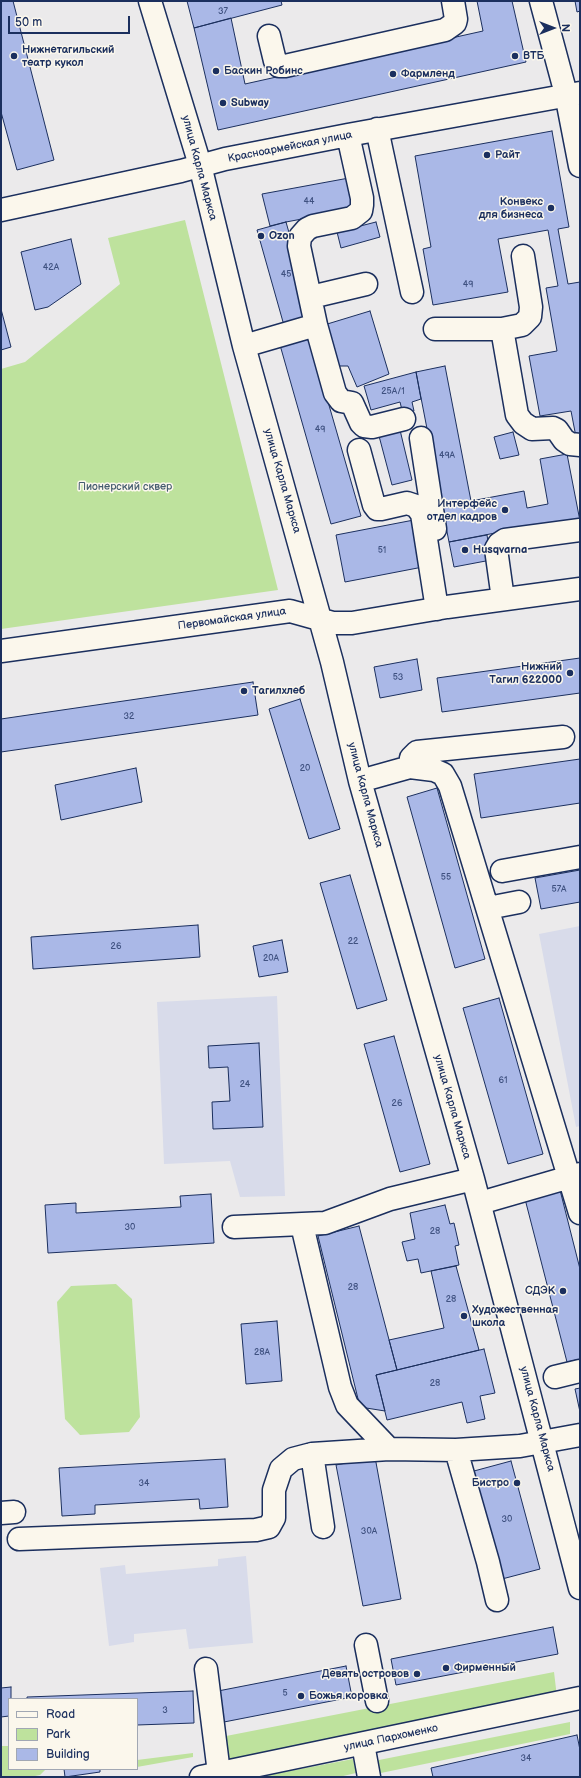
<!DOCTYPE html>
<html>
<head>
<meta charset="utf-8">
<style>
  body { margin:0 }
  #map { position:relative; width:581px; height:1778px; overflow:hidden; background:#ebeaeb; font-family:"Balsamiq Sans",sans-serif }
  canvas { display:block }
  .frame { position:absolute; inset:0; border:2px solid #1b2f5e; pointer-events:none }
  .legend { position:absolute; left:8px; top:1698px; width:130px; height:72px; box-sizing:border-box; background:#fbf7ec; border:1px solid #a1a7b3; margin:0; padding:5px 7px; list-style:none; font-size:12px; color:#1b2f5e }
  .legend li { display:flex; align-items:center; gap:8px; height:20px }
  .legend b { width:20px; border:1px solid #a1a7b3 }
  .north { position:absolute; left:533px; top:8px; width:40px; height:40px; -webkit-text-stroke:3px #fbf7ec; paint-order:stroke; rotate:90deg; font-size:11px; font-weight:700; line-height:16px; text-align:center; color:#1b2f5e }
  .north::after { content:''; display:block; margin:auto; width:14px; height:18px; background:#1b2f5e; clip-path:polygon(50% 0,100% 100%,50% 72%,0 100%) }
  .scale { position:absolute; left:8px; top:16px; width:122px; height:18px; box-sizing:border-box; border:2px solid #1b2f5e; border-top:0; padding-left:5px; font-size:12px; line-height:14px; white-space:nowrap; color:#1b2f5e; -webkit-text-stroke:3px #fbf7ec; paint-order:stroke }
</style>
</head>
<body>
<div id="map">
<canvas width="581" height="1778"></canvas>
<div class="frame"></div>
<ul class="legend">
<li><b style="height:5px;background:#fbf7ec"></b>Road</li>
<li><b style="height:11px;background:#bee29d"></b>Park</li>
<li><b style="height:11px;background:#aab8e7"></b>Building</li>
</ul>
<div class="north">N</div>
<div class="scale">50 m</div>
</div>
<script>
const ctx = document.querySelector('canvas').getContext('2d');
ctx.lineJoin = 'round';
function fillPath(path, color) { ctx.fillStyle = color; ctx.fill(path, 'evenodd'); }
const shape = rows => new Path2D(rows.map(r => 'M' + r).join(''));
function strokePath(path, color, width, dash) { ctx.strokeStyle = color; ctx.lineWidth = width; ctx.lineCap = dash ? 'butt' : 'round'; ctx.setLineDash(dash || []); ctx.stroke(path); }
function write(font, color, halo, rows, align = 'center') {
  ctx.font = font + ' "Balsamiq Sans",sans-serif'; ctx.lineWidth = 3; ctx.setLineDash([]); ctx.textBaseline = 'middle'; ctx.strokeStyle = halo; ctx.fillStyle = color; for (const [text, x, y, turn = 0] of rows) {
    ctx.save(); ctx.translate(x, y); ctx.rotate((+turn || 0) * Math.PI / 180); ctx.textAlign = isNaN(turn) ? turn : align; if (halo) ctx.strokeText(text, 0, 0); ctx.fillText(text, 0, 0); ctx.restore();
  }
}
const built = shape([
  [580,926,580,1126,576,1127,539,934],
  [277,996,285,1196,240,1197,230,1161,164,1164,157,1002],
  [246,1556,253,1643,189,1649,186,1629,134,1634,134,1642,109,1646,100,1568,125,1565,126,1574,218,1566,218,1559]
]);
const green = shape([
  [185,220,278,590,1,629,1,369,25,362,120,284,108,238],
  [116,1284,132,1299,140,1417,129,1432,80,1435,65,1419,57,1302,71,1286],
  [554,1672,557,1697,230,1763,222,1759,221,1737],
  [570,1722,570,1734,376,1774,374,1761],
  [1,1746,9,1746,9,1769,46,1769,40,1775,30,1777,1,1777],
  [193,1753,193,1757,137,1767,137,1760],
  [353,1759,356,1773,339,1777,258,1777]
]);
const building = shape([
  [1,1,13,1,54,160,17,170,1,112,1,1],
  [187,1,281,1,282,5,194,28,187,1],
  [477,1,512,1,526,62,218,130,194,28,231,18,245,84,483,31,477,1],
  [575,1,580,1,580,11,577,12,575,1],
  [552,131,569,227,558,229,568,284,580,282,580,437,576,437,571,411,540,416,529,356,557,351,546,288,558,286,548,230,498,239,508,292,433,305,423,249,431,247,415,156,552,131],
  [349,178,355,209,286,222,270,226,262,194,349,178],
  [286,222,314,321,285,329,257,230,286,222],
  [376,222,380,237,341,248,337,232,376,222],
  [71,239,81,284,48,307,35,310,21,252,71,239],
  [1,309,11,347,1,350,1,309],
  [370,311,389,374,357,387,348,366,332,366,324,325,370,311],
  [309,336,361,516,331,524,280,345,309,336],
  [445,366,471,501,524,491,527,508,548,504,540,459,567,454,580,521,531,526,449,542,416,372,445,366],
  [416,372,421,399,412,402,414,411,403,414,400,402,371,410,364,386,416,372],
  [400,430,412,480,392,485,379,436,400,430],
  [513,432,519,455,500,459,494,437,513,432],
  [419,519,428,566,345,582,336,535,419,519],
  [487,535,491,560,454,567,449,542,487,535],
  [580,658,580,693,442,712,437,678,580,658],
  [417,659,422,690,380,698,374,667,417,659],
  [253,682,258,715,1,752,1,719,253,682],
  [300,699,340,829,309,839,269,709,300,699],
  [580,759,580,803,481,818,474,774,580,759],
  [136,768,142,802,61,820,55,785,136,768],
  [437,788,485,959,455,968,407,797,437,788],
  [580,870,580,902,541,909,535,878,580,870],
  [350,875,387,1000,357,1009,320,883,350,875],
  [198,925,200,957,33,969,31,937,198,925],
  [282,940,288,972,259,977,253,946,282,940],
  [499,998,543,1154,508,1164,463,1008,499,998],
  [394,1036,430,1164,400,1172,364,1044,394,1036],
  [259,1043,263,1127,213,1129,212,1102,230,1101,228,1067,209,1068,208,1046,259,1043],
  [560,1190,580,1269,580,1359,567,1362,525,1199,560,1190],
  [211,1194,214,1243,48,1253,45,1205,76,1203,76,1213,181,1207,180,1196,211,1194],
  [445,1205,450,1224,454,1223,459,1245,455,1246,459,1265,421,1273,418,1259,407,1261,402,1242,415,1239,410,1213,445,1205],
  [359,1226,397,1370,376,1375,385,1411,360,1407,318,1236,359,1226],
  [456,1266,479,1350,397,1370,389,1340,444,1328,431,1271,456,1266],
  [277,1321,282,1381,246,1384,241,1324,277,1321],
  [484,1349,495,1393,480,1396,485,1419,467,1423,462,1402,387,1420,376,1375,484,1349],
  [580,1388,580,1412,575,1389,580,1388],
  [375,1457,401,1599,363,1606,336,1465,375,1457],
  [225,1459,228,1507,200,1509,199,1499,95,1505,95,1514,62,1516,59,1468,225,1459],
  [511,1461,540,1569,502,1579,474,1471,511,1461],
  [553,1627,558,1654,396,1685,391,1659,553,1627],
  [346,1666,352,1697,224,1722,218,1691,346,1666],
  [11,1687,11,1699,9,1699,9,1716,1,1717,1,1688,11,1687],
  [193,1691,194,1723,137,1725,137,1699,27,1699,27,1697,193,1691],
  [577,1735,580,1750,580,1777,433,1777,431,1768,577,1735],
  [64,1769,100,1769,100,1772,65,1777,64,1769]
]);
const minor = shape([
  [150,1,200,165,244,346,332,662,360,781,473,1179,580,1588],
  [541,1,566,94,580,166],
  [269,36,275,61,279,66,285,66,445,30,455,23,456,19,453,1],
  [377,129,412,292],
  [1,210,181,171,225,159,348,135,580,93],
  [523,256,531,307,530,317,522,325,502,329,517,415,523,423,532,429,553,428,557,430,564,440,570,444,580,445],
  [311,297,366,284],
  [316,325,299,246,300,237,307,229,313,226,352,218,361,211,362,205,362,198,348,135],
  [435,329,502,329],
  [244,346,316,325,335,393,341,401,352,403,361,423,364,426,372,427,404,419],
  [421,438,435,529],
  [359,450,374,505,377,509,381,509,407,503,416,506,422,514,437,609],
  [503,599,496,549,499,544,505,540,580,530],
  [1,651,290,611,333,623,352,623,447,607,580,589],
  [410,767,434,770,443,774,450,786,580,1213],
  [360,781,410,767,411,758,417,752,563,737],
  [502,871,580,857],
  [488,908,519,902],
  [480,1203,580,1174],
  [302,1225,340,1387,347,1405,389,1449],
  [234,1227,325,1223,390,1199,473,1179],
  [555,1377,580,1371],
  [456,1450,488,1562,497,1600],
  [312,1454,323,1527],
  [1,1513,14,1512],
  [19,1539,256,1530,269,1527,274,1518,274,1490,281,1469,293,1459,312,1454,389,1449,456,1450,520,1446,580,1435],
  [366,1645,377,1701],
  [206,1669,219,1773],
  [363,1744,369,1777]
]);
const major = shape([
  [201,1777,580,1698]
]);
const markers = [
  [14,56,4,"#1b2f5e"],
  [515,56,4,"#1b2f5e"],
  [216,71,4,"#1b2f5e"],
  [393,74,4,"#1b2f5e"],
  [223,103,4,"#1b2f5e"],
  [487,155,4,"#1b2f5e"],
  [551,208,4,"#1b2f5e"],
  [261,236,4,"#1b2f5e"],
  [505,510,4,"#1b2f5e"],
  [465,550,4,"#1b2f5e"],
  [570,673,4,"#1b2f5e"],
  [244,691,4,"#1b2f5e"],
  [563,1291,4,"#1b2f5e"],
  [464,1316,4,"#1b2f5e"],
  [517,1483,4,"#1b2f5e"],
  [446,1668,4,"#1b2f5e"],
  [417,1674,4,"#1b2f5e"],
  [301,1696,4,"#1b2f5e"]
];
const numberNames = [
  ["37",223,12],
  ["44",309,202],
  ["42А",51,268],
  ["45",286,275],
  ["49",468,285],
  ["25А/1",393,392],
  ["49",320,430],
  ["49А",447,456],
  ["51",382,551],
  ["53",398,678],
  ["32",129,717],
  ["20",305,769],
  ["55",446,878],
  ["57А",559,890],
  ["22",353,942],
  ["26",116,947],
  ["20А",271,959],
  ["61",503,1081],
  ["24",245,1085],
  ["26",397,1104],
  ["30",130,1228],
  ["28",435,1232],
  ["28",353,1288],
  ["28",451,1300],
  ["28А",262,1353],
  ["28",435,1384],
  ["34",144,1484],
  ["30",507,1520],
  ["30А",369,1532],
  ["5",285,1694],
  ["3",165,1711],
  ["34",526,1759]
];
const poiNames = [
  ["Нижнетагильский",22,50],
  ["театр кукол",22,63],
  ["ВТБ",523,56],
  ["Баскин Робинс",224,71],
  ["Фармленд",401,74],
  ["Subway",231,103],
  ["Райт",495,155],
  ["Конвекс",543,202,"right"],
  ["для бизнеса",543,215,"right"],
  ["Ozon",269,236],
  ["Интерфейс",497,504,"right"],
  ["отдел кадров",497,517,"right"],
  ["Husqvarna",473,550],
  ["Нижний",562,667,"right"],
  ["Тагил 622000",562,680,"right"],
  ["Тагилхлеб",252,691],
  ["СДЭК",555,1291,"right"],
  ["Художественная",472,1310],
  ["школа",472,1323],
  ["Бистро",509,1483,"right"],
  ["Фирменный",454,1668],
  ["Девять островов",409,1674,"right"],
  ["Божья коровка",309,1696]
];
const streetNames = [
  ["Красноармейская улица",290,147,-11],
  ["улица Карла Маркса",199,168,75],
  ["улица Карла Маркса",282,481,74],
  ["Первомайская улица",232,619,-8],
  ["улица Карла Маркса",365,795,75],
  ["улица Карла Маркса",452,1107,74],
  ["улица Карла Маркса",537,1419,75],
  ["улица Пархоменко",391,1738,-12]
];
const parkNames = [
  ["Пионерский сквер",125,487]
];
fillPath(built, '#d8dbea');
fillPath(green, '#bee29d');
fillPath(building, '#aab8e7');
strokePath(building, '#1b2f5e', 1);
strokePath(minor, '#1b2f5e', 25);
strokePath(major, '#1b2f5e', 25);
strokePath(minor, '#fbf7ec', 22);
strokePath(major, '#fbf7ec', 22);
for (const [x, y, r, color] of markers) { const dot = new Path2D(); dot.arc(x, y, r, 0, 2 * Math.PI); ctx.fillStyle = color; ctx.fill(dot); strokePath(dot, '#fbf7ec', 1.5); }
write('9px', '#3f5180', null, numberNames);
write('bold 11px', '#1b2f5e', '#fbf7ec', poiNames, 'left');
write('11px', '#1b2f5e', '#fbf7ec', streetNames);
write('11px', '#445c6e', '#fbf7ec', parkNames);
</script>
</body>
</html>
